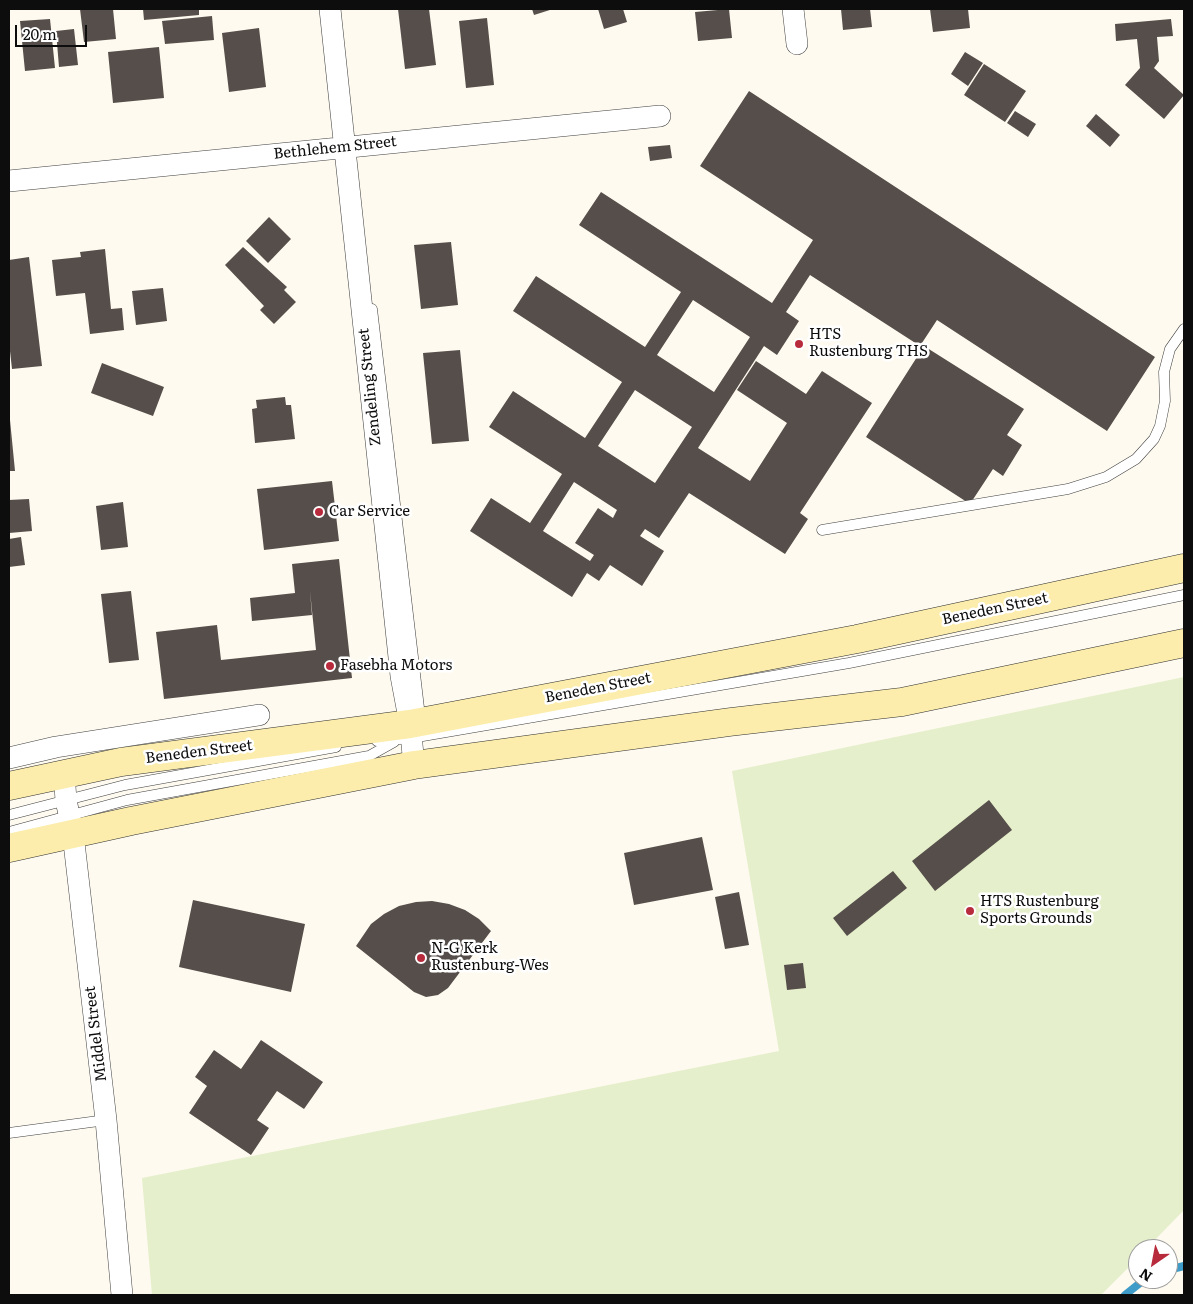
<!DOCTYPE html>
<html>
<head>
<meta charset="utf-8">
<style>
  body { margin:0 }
  #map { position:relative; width:1193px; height:1304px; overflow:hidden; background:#fefaef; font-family:Literata,serif }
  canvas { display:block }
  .frame { position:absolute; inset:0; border:10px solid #0d0d0d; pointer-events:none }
  .north { position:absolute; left:1128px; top:1239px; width:50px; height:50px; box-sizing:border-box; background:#fff; border:1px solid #9e9e9e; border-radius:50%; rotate:213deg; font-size:14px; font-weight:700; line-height:20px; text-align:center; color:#0d0d0d }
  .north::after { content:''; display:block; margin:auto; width:18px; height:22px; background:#b82b3d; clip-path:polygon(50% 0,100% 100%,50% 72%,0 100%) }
  .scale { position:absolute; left:15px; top:25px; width:72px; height:22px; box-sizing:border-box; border:2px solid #0d0d0d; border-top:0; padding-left:6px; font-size:15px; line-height:18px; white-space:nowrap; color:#0d0d0d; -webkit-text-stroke:4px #fff; paint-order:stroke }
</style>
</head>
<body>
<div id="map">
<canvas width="1193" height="1304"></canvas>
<div class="frame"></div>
<div class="north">N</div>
<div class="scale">20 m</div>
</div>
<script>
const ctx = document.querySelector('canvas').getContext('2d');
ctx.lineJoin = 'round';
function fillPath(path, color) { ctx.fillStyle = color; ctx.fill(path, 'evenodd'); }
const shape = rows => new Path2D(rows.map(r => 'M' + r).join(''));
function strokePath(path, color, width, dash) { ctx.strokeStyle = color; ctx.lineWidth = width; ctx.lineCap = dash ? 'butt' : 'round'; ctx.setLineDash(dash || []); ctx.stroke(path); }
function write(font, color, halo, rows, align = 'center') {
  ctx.font = font + ' Literata,serif'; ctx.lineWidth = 5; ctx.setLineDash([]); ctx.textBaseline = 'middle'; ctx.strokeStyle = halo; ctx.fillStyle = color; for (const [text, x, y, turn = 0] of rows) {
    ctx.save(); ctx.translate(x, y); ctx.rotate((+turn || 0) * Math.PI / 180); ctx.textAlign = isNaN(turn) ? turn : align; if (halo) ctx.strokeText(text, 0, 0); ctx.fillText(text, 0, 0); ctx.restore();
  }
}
const pitch = shape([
  [1184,677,1184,1210,1146,1249,1138,1249,1138,1258,1101,1295,152,1295,142,1178,779,1051,732,771]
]);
const stream = shape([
  [1168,1270,1184,1266],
  [1125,1295,1145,1279]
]);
const building = shape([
  [80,9,113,9,116,39,84,42],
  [143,9,199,9,199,15,144,20],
  [398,9,429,9,436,65,405,69],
  [532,9,553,9,534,15],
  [598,9,623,9,627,22,604,29],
  [729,9,732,38,698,41,695,12],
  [841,9,870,9,872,27,843,30],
  [930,9,968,9,970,28,933,32],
  [212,16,214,40,165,44,162,21],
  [487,18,494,85,466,88,459,21],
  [50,19,55,68,25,71,20,21],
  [1171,19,1173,36,1157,37,1159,61,1154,68,1184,95,1164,119,1125,85,1140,68,1137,39,1116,41,1115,24],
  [259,28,266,87,229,92,222,33],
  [74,29,78,65,59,67,56,31],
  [159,47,164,98,113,103,108,52],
  [965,52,983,63,968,86,951,74],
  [984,64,1026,91,1005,122,964,95],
  [749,91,1155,357,1107,431,937,320,920,346,810,275,786,312,799,321,777,355,764,346,698,448,750,481,787,423,737,390,756,361,806,394,822,371,872,403,800,513,808,519,785,554,689,493,659,538,645,529,640,536,664,551,642,586,610,565,599,581,587,573,572,597,470,531,491,498,530,523,562,474,489,427,513,391,585,438,622,382,513,311,536,276,645,347,681,292,579,225,601,192,772,303,813,240,700,166],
  [693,300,750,337,714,392,657,355],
  [635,390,692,427,655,483,598,446],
  [574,482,617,510,613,518,598,508,575,543,594,555,590,561,543,531],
  [1015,111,1036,124,1028,137,1007,123],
  [1096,114,1120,135,1110,147,1086,126],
  [670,145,672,158,650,161,648,147],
  [269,217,291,239,268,263,246,241],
  [451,242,458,305,421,309,414,245],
  [243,247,287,287,284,290,296,302,274,324,260,310,264,306,225,265],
  [105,249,111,309,122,308,124,330,90,334,85,293,56,296,52,260,81,257,80,252],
  [29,257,42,366,12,369,9,342,9,260],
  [163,288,167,321,136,325,132,291],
  [924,346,1024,409,1007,435,1022,445,1003,476,993,469,970,504,866,437],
  [460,350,469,441,432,444,423,353],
  [102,363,164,387,153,416,91,393],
  [285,397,286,405,291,405,295,439,255,443,252,409,257,408,256,400],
  [9,420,10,420,15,471,9,471],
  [332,481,339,541,264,550,257,489],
  [29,499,32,531,9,533,9,500],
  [123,502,128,547,101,550,96,506],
  [21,537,25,565,9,567,9,539],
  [339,559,352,678,164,699,156,632,217,625,221,660,316,650,310,591,312,615,252,621,250,598,295,593,292,564],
  [131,591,139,660,109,663,101,594],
  [989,800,1012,830,935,891,912,861],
  [702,837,713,890,634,905,624,853],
  [893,871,907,888,847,936,833,918],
  [739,892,749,945,725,949,715,897],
  [193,900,305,924,291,992,179,967],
  [432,901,449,904,465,910,479,919,491,931,448,988,438,995,426,997,414,992,356,946,371,924,384,914,399,906,416,902],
  [803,963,806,988,787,990,784,965],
  [261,1040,323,1082,304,1109,277,1091,257,1120,269,1128,251,1155,189,1113,207,1086,195,1077,214,1050,241,1069]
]);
const lane = shape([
  [372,309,419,708,412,720],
  [822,530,1068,489,1106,477,1136,459,1154,439,1160,426,1165,401,1164,372,1170,349,1184,329],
  [377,741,411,738,849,663,1184,595],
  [9,815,125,785,336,747],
  [9,832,127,800,369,756,394,742],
  [9,1133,106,1120]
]);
const street = shape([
  [330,9,401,676,410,724,414,765],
  [793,9,797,44],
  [9,181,660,116],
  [9,758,56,747,259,715],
  [64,773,66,800,73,834,106,1120,122,1295]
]);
const secondary = shape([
  [9,786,121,762,410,724,857,639,1184,568],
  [9,848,131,821,414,765,730,722,902,702,1184,643]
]);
const markers = [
  [799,344,5,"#b82b3d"],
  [319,512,5,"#b82b3d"],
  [330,666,5,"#b82b3d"],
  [970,911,5,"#b82b3d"],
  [421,958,5,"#b82b3d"]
];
const streetNames = [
  ["Bethlehem Street",335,148,-6],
  ["Zendeling Street",370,387,-96],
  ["Beneden Street",995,609,-12],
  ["Beneden Street",598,688,-11],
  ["Beneden Street",199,752,-7],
  ["Middel Street",96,1034,-97]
];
const poiNames = [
  ["HTS",809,335],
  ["Rustenburg THS",809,352],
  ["Car Service",329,512],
  ["Fasebha Motors",340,666],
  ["HTS Rustenburg",980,902],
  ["Sports Grounds",980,919],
  ["N-G Kerk",431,949],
  ["Rustenburg-Wes",431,966]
];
fillPath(pitch, '#e5efcb');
strokePath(stream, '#3f9cc8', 8);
fillPath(building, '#564e4a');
strokePath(lane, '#404040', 11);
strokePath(street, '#404040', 22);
strokePath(secondary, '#2f2f2f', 29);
strokePath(lane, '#fff', 10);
strokePath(street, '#fff', 21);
strokePath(secondary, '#fcedac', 28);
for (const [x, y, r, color] of markers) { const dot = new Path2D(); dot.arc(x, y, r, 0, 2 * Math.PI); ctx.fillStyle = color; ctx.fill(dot); strokePath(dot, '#fff', 2); }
write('15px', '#0d0d0d', '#fff', streetNames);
write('15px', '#0d0d0d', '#fff', poiNames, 'left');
</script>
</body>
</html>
